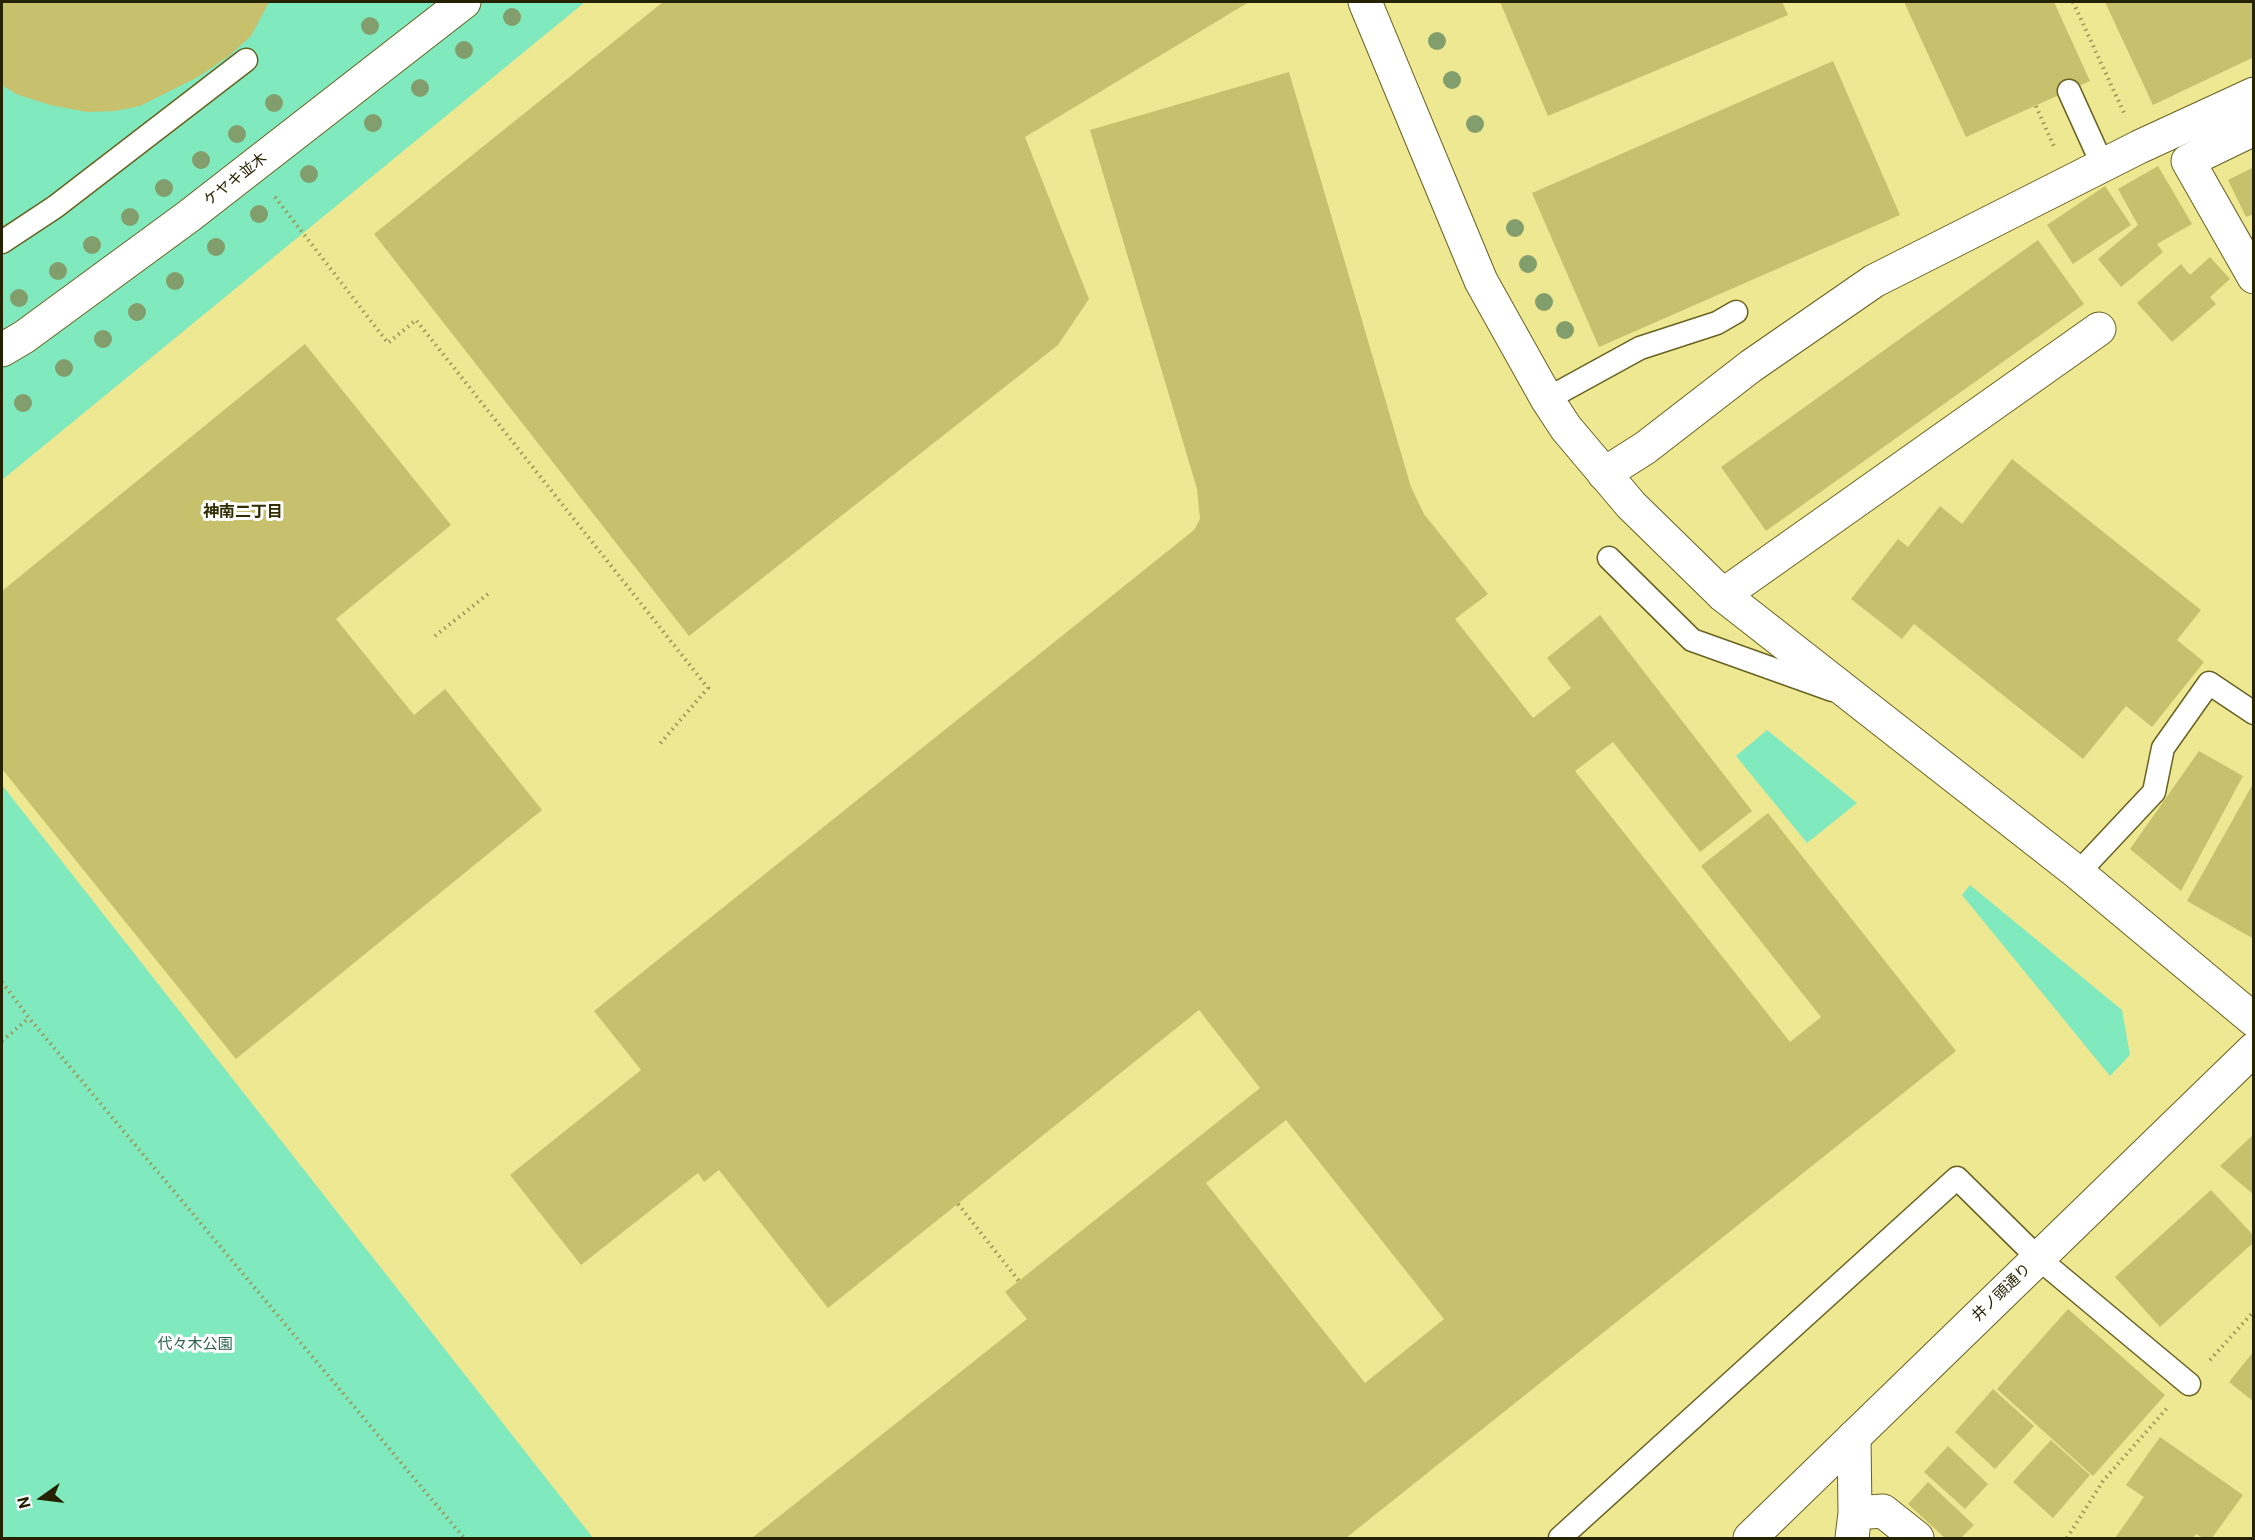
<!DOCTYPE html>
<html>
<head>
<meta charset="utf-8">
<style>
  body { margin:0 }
  #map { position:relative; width:2255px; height:1540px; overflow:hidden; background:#eee893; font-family:Roboto,sans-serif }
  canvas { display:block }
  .frame { position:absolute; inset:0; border:3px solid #252200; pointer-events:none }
  .north { position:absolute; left:12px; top:1468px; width:60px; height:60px; -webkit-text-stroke:4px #fff; paint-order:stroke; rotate:256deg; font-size:16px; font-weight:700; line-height:24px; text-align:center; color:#252200 }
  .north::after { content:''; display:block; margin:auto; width:21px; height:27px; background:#252200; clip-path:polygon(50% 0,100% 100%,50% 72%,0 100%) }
</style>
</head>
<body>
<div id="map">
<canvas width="2255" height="1540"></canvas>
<div class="frame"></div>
<div class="north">N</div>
</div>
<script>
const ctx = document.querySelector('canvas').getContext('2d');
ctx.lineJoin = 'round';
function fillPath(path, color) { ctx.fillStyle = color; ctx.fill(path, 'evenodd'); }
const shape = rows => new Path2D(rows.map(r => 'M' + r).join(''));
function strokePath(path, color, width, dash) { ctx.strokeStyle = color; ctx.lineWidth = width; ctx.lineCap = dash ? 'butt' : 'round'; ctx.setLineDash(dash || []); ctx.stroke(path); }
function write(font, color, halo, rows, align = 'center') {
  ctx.font = font + ' Roboto,"Noto Sans JP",sans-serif'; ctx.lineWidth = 6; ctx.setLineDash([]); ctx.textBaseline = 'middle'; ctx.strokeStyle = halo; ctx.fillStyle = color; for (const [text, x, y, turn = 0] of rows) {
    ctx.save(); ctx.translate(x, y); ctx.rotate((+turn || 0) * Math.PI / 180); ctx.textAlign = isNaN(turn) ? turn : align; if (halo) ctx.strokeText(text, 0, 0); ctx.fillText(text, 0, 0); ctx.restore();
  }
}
const green = shape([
  [2,2,585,2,2,480],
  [1767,730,1857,803,1807,843,1736,756],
  [2,785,593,1538,2,1538],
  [1970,885,2122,1010,2130,1055,2110,1076,1962,895]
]);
const building = shape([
  [2,2,269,2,251,36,229,56,198,77,140,106,115,111,87,112,50,105,16,94,2,85],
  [663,2,1249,2,1025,137,1089,299,1058,345,689,636,374,234],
  [1500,2,1782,2,1788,15,1548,116],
  [1904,2,2054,2,2090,81,1966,137],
  [2105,2,2254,2,2254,57,2153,105],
  [1833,61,1900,215,1599,347,1532,193],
  [1289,72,1411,487,1424,514,1488,594,1455,619,1533,718,1571,688,1547,658,1600,615,1752,811,1700,852,1613,742,1575,771,1790,1042,1821,1017,1701,866,1768,813,1956,1051,1346,1538,752,1538,1027,1319,1005,1292,1260,1088,1199,1010,828,1308,719,1170,704,1182,698,1173,581,1265,510,1175,641,1070,594,1011,1194,530,1200,519,1197,489,1090,130],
  [1286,1120,1444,1319,1365,1383,1206,1183],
  [2158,166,2192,224,2157,244,2163,252,2121,287,2098,259,2138,225,2118,189],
  [2254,167,2254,214,2246,217,2228,180],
  [2105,186,2131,225,2073,264,2047,225],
  [2038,240,2084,304,1766,531,1721,467],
  [2210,257,2230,279,2210,297,2216,304,2172,342,2137,303,2181,264,2190,275],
  [305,344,451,525,336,619,414,715,445,689,542,810,236,1059,2,769,2,591],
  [2012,459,2201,610,2177,640,2204,662,2152,727,2126,706,2083,759,1914,624,1902,639,1851,599,1898,539,1908,547,1940,506,1962,524],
  [2199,751,2243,776,2181,891,2130,849],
  [2254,782,2254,939,2187,901],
  [2254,1134,2254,1195,2220,1166],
  [2211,1190,2254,1236,2254,1242,2160,1327,2115,1277],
  [2068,1309,2165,1395,2093,1476,1997,1389],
  [2254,1351,2254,1402,2229,1382],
  [1993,1389,2034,1426,1995,1469,1955,1432],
  [2160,1437,2243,1495,2212,1538,2203,1538,2196,1534,2193,1538,2115,1538,2144,1497,2126,1485],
  [2051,1440,2090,1475,2053,1518,2013,1482],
  [1948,1446,1988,1484,1965,1509,1924,1472],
  [1928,1482,1974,1525,1961,1538,1945,1538,1908,1504]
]);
const path = shape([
  [2073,2,2124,113],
  [2036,106,2055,149],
  [275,197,388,343,416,320,708,688,658,746],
  [435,636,488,594],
  [2,982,29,1018,464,1538],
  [2,1041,29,1018],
  [958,1204,1019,1281],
  [2210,1360,2254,1311],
  [2067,1538,2103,1481,2169,1406]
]);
const lane = shape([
  [2069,91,2103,166],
  [2,242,55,207,246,60],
  [1547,399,1640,348,1717,323,1736,312],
  [1609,558,1692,640,1832,690],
  [2078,873,2154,792,2163,748,2209,683,2254,713],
  [1560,1538,1957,1178,2038,1258,2189,1384]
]);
const street = shape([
  [2254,129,2188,161,2254,277],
  [2,350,24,337,189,216,464,2],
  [1604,474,1645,448,1751,366,1874,281,2139,147,2254,94],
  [1723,595,2099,329],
  [1855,1513,1883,1511,1917,1538],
  [1852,1538,1855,1513,1854,1437]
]);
const secondary = shape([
  [1365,2,1481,281,1547,399,1566,428,1631,505,1723,595,2078,873,2254,1020],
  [1750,1538,2254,1049]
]);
const trees = [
  [512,17],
  [370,26],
  [1437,41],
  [464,50],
  [1452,80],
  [420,88],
  [274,103],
  [373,123],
  [1475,124],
  [237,134],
  [201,160],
  [309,174],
  [164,188],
  [259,214],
  [130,217],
  [1515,228],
  [92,245],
  [216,247],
  [1528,264],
  [58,271],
  [175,281],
  [19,298],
  [1544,302],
  [137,312],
  [1565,330],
  [103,339],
  [64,368],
  [23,403]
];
const streetNames = [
  ["ケヤキ並木",236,180,-38],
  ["井ノ頭通り",2002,1293,-44]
];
const parkNames = [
  ["代々木公園",195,1345]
];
const neighbourhoodNames = [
  ["神南二丁目",243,513]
];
fillPath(green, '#81e9be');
fillPath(building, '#c7c16d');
strokePath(lane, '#676221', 25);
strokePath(street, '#676221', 35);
strokePath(secondary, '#676221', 35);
strokePath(path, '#999455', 4, [1.5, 4.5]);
strokePath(lane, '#fff', 22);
strokePath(street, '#fff', 33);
strokePath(secondary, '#fff', 33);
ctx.fillStyle = '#829e6c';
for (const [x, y] of trees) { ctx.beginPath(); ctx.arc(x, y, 9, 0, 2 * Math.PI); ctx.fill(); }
write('15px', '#252200', '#fff', streetNames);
write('15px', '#2a624c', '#fff', parkNames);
write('bold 16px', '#312d00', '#fff', neighbourhoodNames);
</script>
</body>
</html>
